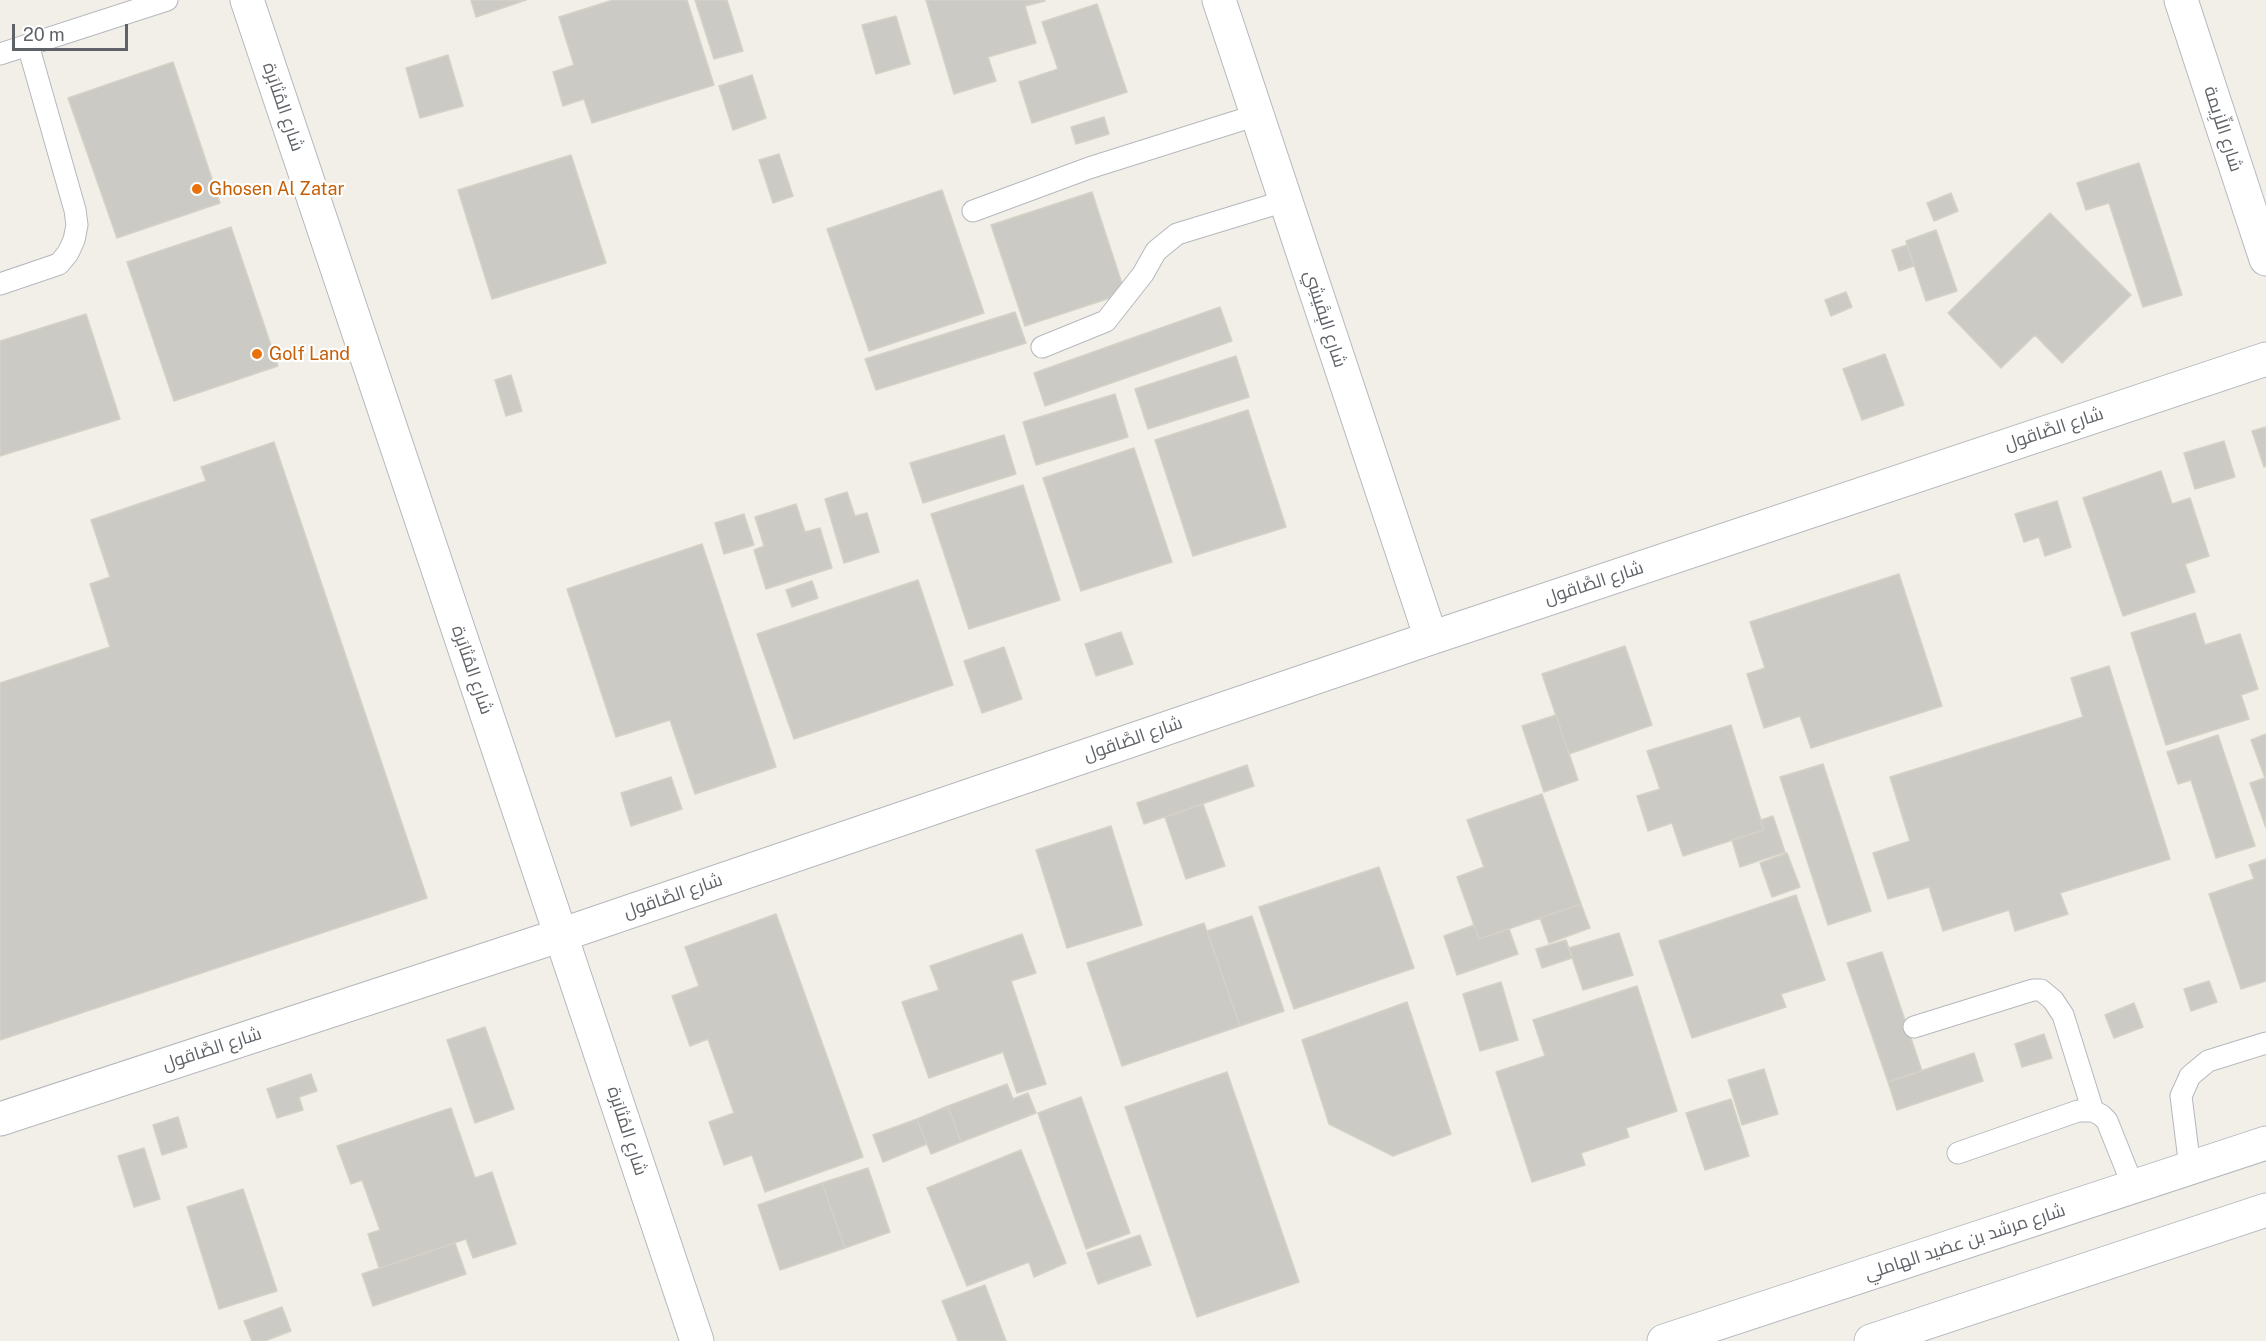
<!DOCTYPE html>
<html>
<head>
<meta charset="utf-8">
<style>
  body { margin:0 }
  #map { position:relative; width:2266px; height:1341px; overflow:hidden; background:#f1efe8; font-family:"Public Sans",sans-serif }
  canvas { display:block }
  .scale { position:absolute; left:12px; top:24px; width:116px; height:27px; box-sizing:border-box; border:3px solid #5f6368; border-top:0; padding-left:8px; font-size:18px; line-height:21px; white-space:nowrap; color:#5f6368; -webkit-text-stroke:4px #fff; paint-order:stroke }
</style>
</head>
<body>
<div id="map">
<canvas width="2266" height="1341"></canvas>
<div class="scale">20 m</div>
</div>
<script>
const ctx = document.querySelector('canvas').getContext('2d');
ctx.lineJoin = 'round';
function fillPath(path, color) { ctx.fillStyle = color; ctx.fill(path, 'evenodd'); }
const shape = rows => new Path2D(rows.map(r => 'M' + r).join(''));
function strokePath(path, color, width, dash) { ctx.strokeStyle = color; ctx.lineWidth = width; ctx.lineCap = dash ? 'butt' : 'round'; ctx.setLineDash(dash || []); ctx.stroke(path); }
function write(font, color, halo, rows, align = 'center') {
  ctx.font = font + ' "Public Sans",Cairo,sans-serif'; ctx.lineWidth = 4.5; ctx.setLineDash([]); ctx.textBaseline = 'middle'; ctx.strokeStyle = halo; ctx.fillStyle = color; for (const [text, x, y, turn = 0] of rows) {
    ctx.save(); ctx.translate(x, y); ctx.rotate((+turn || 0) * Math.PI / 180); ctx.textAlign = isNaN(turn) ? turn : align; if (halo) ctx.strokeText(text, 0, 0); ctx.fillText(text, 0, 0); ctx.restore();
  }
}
const building = shape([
  [471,0,526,0,476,17,471,0],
  [613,0,687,0,714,85,592,123,584,99,563,106,553,72,574,65,559,17,613,0],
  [695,0,727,0,743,51,714,59,695,0],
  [926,0,1045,0,1045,1,1025,6,1036,43,988,57,996,81,954,94,926,0],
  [1097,4,1127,92,1032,123,1019,82,1058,69,1042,22,1097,4],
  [896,16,910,64,876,74,862,25,896,16],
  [448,55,463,106,420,118,406,68,448,55],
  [173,62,220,203,117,238,68,98,173,62],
  [752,75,766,118,733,130,719,86,752,75],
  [1104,117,1109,134,1076,144,1071,127,1104,117],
  [779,154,793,196,773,203,759,160,779,154],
  [571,155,606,263,492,299,458,190,571,155],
  [2139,163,2182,295,2143,307,2109,203,2086,210,2077,183,2139,163],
  [942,190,984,313,869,351,827,229,942,190],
  [1092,192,1125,293,1025,326,991,225,1092,192],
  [1951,193,1958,211,1934,221,1927,203,1951,193],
  [2050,213,2131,295,2062,363,2035,335,2001,368,1948,313,2050,213],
  [231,227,278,366,174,401,127,262,231,227],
  [1936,230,1957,291,1926,301,1906,241,1936,230],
  [1907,245,1914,266,1899,271,1892,250,1907,245],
  [1846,292,1852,307,1831,316,1825,300,1846,292],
  [1220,307,1232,341,1045,406,1034,373,1220,307],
  [1015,312,1026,343,876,390,865,359,1015,312],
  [86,314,120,419,0,456,0,341,86,314],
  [1885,354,1904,405,1862,420,1843,369,1885,354],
  [1236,356,1249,397,1148,429,1135,389,1236,356],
  [511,375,522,411,506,416,495,380,511,375],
  [1115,394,1128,437,1036,465,1023,422,1115,394],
  [1248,410,1286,527,1193,556,1155,440,1248,410],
  [2266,427,2266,466,2264,467,2252,431,2266,427],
  [1004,435,1016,474,923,503,910,463,1004,435],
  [2224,441,2235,477,2195,489,2184,453,2224,441],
  [274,442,427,898,0,1040,0,683,110,647,90,584,110,577,91,520,206,481,201,467,274,442],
  [1134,448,1172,562,1081,591,1043,478,1134,448],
  [2161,471,2172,504,2190,498,2209,556,2185,564,2195,592,2123,616,2083,498,2161,471],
  [1023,485,1060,600,969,629,931,514,1023,485],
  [847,492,855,516,867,513,879,552,844,563,825,499,847,492],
  [2057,501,2071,547,2045,556,2039,537,2024,542,2015,514,2057,501],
  [796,504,805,532,820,528,832,568,766,589,754,550,764,546,755,517,796,504],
  [744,514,754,545,724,554,715,523,744,514],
  [702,544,776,767,695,794,670,720,616,737,567,589,702,544],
  [1899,574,1942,706,1811,748,1800,716,1764,728,1747,674,1765,668,1750,622,1899,574],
  [918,580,953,685,794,739,757,634,918,580],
  [812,581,818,598,792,607,786,590,812,581],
  [2195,613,2205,645,2240,634,2258,689,2241,695,2249,719,2166,745,2131,633,2195,613],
  [1121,632,1133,664,1096,676,1085,644,1121,632],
  [1625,646,1652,725,1569,754,1542,674,1625,646],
  [1004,647,1022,699,982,713,964,661,1004,647],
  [2109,666,2170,859,2060,893,2068,914,2015,931,2009,910,1943,931,1929,887,1888,899,1873,853,1910,841,1890,777,2083,717,2071,678,2109,666],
  [1556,715,1578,780,1544,792,1522,726,1556,715],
  [1731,725,1764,830,1683,856,1672,823,1648,831,1637,796,1660,789,1647,751,1731,725],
  [2266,734,2266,828,2250,783,2265,778,2251,740,2266,734],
  [2218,735,2255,846,2216,858,2191,780,2178,784,2167,752,2218,735],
  [1823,764,1871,911,1828,925,1780,777,1823,764],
  [1247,765,1254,786,1144,824,1137,803,1247,765],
  [671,777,682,809,631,826,621,793,671,777],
  [1542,794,1581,904,1479,939,1457,877,1484,867,1467,820,1542,794],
  [1203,804,1225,866,1186,879,1165,817,1203,804],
  [1773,816,1785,852,1740,867,1732,840,1764,830,1761,820,1773,816],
  [1111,826,1142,925,1067,948,1036,850,1111,826],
  [1787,853,1800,887,1772,897,1760,863,1787,853],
  [2266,859,2266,981,2241,989,2209,894,2254,879,2249,865,2266,859],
  [1379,867,1414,968,1294,1009,1259,907,1379,867],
  [1796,895,1825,980,1781,994,1786,1007,1692,1038,1659,941,1796,895],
  [1581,904,1590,928,1549,943,1540,918,1581,904],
  [776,914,863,1157,765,1192,752,1155,724,1165,709,1122,734,1113,708,1039,690,1046,672,996,699,986,685,947,776,914],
  [1252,916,1284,1011,1240,1026,1207,931,1252,916],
  [1204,923,1240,1026,1122,1066,1087,963,1204,923],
  [1474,925,1479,939,1509,929,1518,954,1457,975,1444,936,1474,925],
  [1619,933,1633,975,1583,990,1569,948,1619,933],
  [1022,934,1036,973,1011,981,1046,1084,1017,1093,1003,1052,929,1078,902,1002,939,990,930,966,1022,934],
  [1566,940,1572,958,1542,968,1536,949,1566,940],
  [1882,952,1922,1071,1888,1082,1847,963,1882,952],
  [2209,981,2217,1002,2191,1011,2184,989,2209,981],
  [1501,982,1518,1040,1480,1051,1463,994,1501,982],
  [1637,986,1677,1111,1626,1128,1629,1137,1581,1153,1585,1165,1532,1182,1496,1072,1545,1056,1533,1020,1637,986],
  [1407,1002,1451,1134,1393,1156,1329,1124,1302,1040,1407,1002],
  [2134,1003,2143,1027,2114,1038,2105,1015,2134,1003],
  [485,1027,514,1109,475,1123,447,1040,485,1027],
  [2044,1034,2052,1058,2022,1067,2015,1044,2044,1034],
  [1974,1053,1983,1081,1897,1110,1888,1082,1974,1053],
  [1764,1069,1778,1114,1742,1125,1728,1080,1764,1069],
  [1227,1072,1299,1282,1197,1317,1125,1107,1227,1072],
  [311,1074,317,1091,299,1097,303,1110,277,1118,267,1089,311,1074],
  [1007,1084,1013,1099,1028,1093,1036,1113,961,1142,948,1106,1007,1084],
  [1081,1097,1130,1233,1086,1249,1038,1113,1081,1097],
  [1731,1099,1749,1156,1705,1170,1686,1113,1731,1099],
  [948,1106,961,1142,931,1154,917,1119,948,1106],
  [451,1108,475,1178,492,1172,516,1244,473,1258,466,1239,379,1268,368,1234,380,1230,362,1180,351,1184,337,1146,451,1108],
  [178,1117,187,1147,162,1155,153,1125,178,1117],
  [917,1119,927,1144,883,1162,873,1135,917,1119],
  [144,1148,160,1199,134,1207,118,1156,144,1148],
  [1021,1150,1066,1263,1034,1277,1029,1262,967,1286,927,1188,1021,1150],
  [868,1168,890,1232,845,1248,822,1183,868,1168],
  [822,1183,845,1248,780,1270,758,1205,822,1183],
  [243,1189,277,1291,219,1309,187,1207,243,1189],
  [1140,1235,1151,1265,1098,1284,1087,1253,1140,1235],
  [455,1243,466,1274,373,1306,362,1274,455,1243],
  [985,1285,1006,1341,958,1341,942,1301,985,1285],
  [282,1307,291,1331,265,1341,252,1341,244,1321,282,1307]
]);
const lane = shape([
  [0,54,167,0],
  [973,211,1089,168,1257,115],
  [0,284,59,264,68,253,74,240,77,225,75,210,28,45],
  [1042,347,1106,321,1143,274,1156,251,1177,234,1285,201],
  [1914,1027,2033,990,2041,990,2053,1000,2063,1015,2093,1111],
  [1958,1153,2078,1111,2093,1111,2101,1115,2107,1121,2133,1186],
  [2190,1168,2181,1096,2190,1076,2208,1061,2266,1043]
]);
const street = shape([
  [247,0,697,1341],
  [1219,0,1431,638],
  [2181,0,2266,259],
  [0,1119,561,935,1431,638,2266,359]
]);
const secondary = shape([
  [1664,1341,2266,1143],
  [1871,1341,2266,1210]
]);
const markers = [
  [197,189,6,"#e8710a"],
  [257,354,6,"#e8710a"]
];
const streetNames = [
  ["شارع المُثابَرة",283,107,71],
  ["شارع اللِّزِيمة",2223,129,72],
  ["شارع البِقَيشِي",1325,319,72],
  ["شارع الصَّاقول",2054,429,-18],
  ["شارع الصَّاقول",1594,583,-18],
  ["شارع المُثابَرة",472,670,71],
  ["شارع الصَّاقول",1133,739,-19],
  ["شارع الصَّاقول",673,896,-19],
  ["شارع الصَّاقول",212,1049,-18],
  ["شارع المُثابَرة",627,1131,72],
  ["شارع مرشد بن عضيد الهاملي",1965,1242,-18]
];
const foodNames = [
  ["Ghosen Al Zatar",209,189],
  ["Golf Land",269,354]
];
fillPath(building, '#cccac5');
strokePath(building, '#d6d1c6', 1.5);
strokePath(lane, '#b5b8bc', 23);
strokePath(street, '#b5b8bc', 35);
strokePath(secondary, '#b6babf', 35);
strokePath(lane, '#fff', 21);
strokePath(street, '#fff', 33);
strokePath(secondary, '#fff', 33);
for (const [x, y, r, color] of markers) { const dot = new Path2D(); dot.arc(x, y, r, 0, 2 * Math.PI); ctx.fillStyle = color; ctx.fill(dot); strokePath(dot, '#fff', 2); }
write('18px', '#5f6368', '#fff', streetNames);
write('18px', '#c56008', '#fff', foodNames, 'left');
</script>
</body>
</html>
